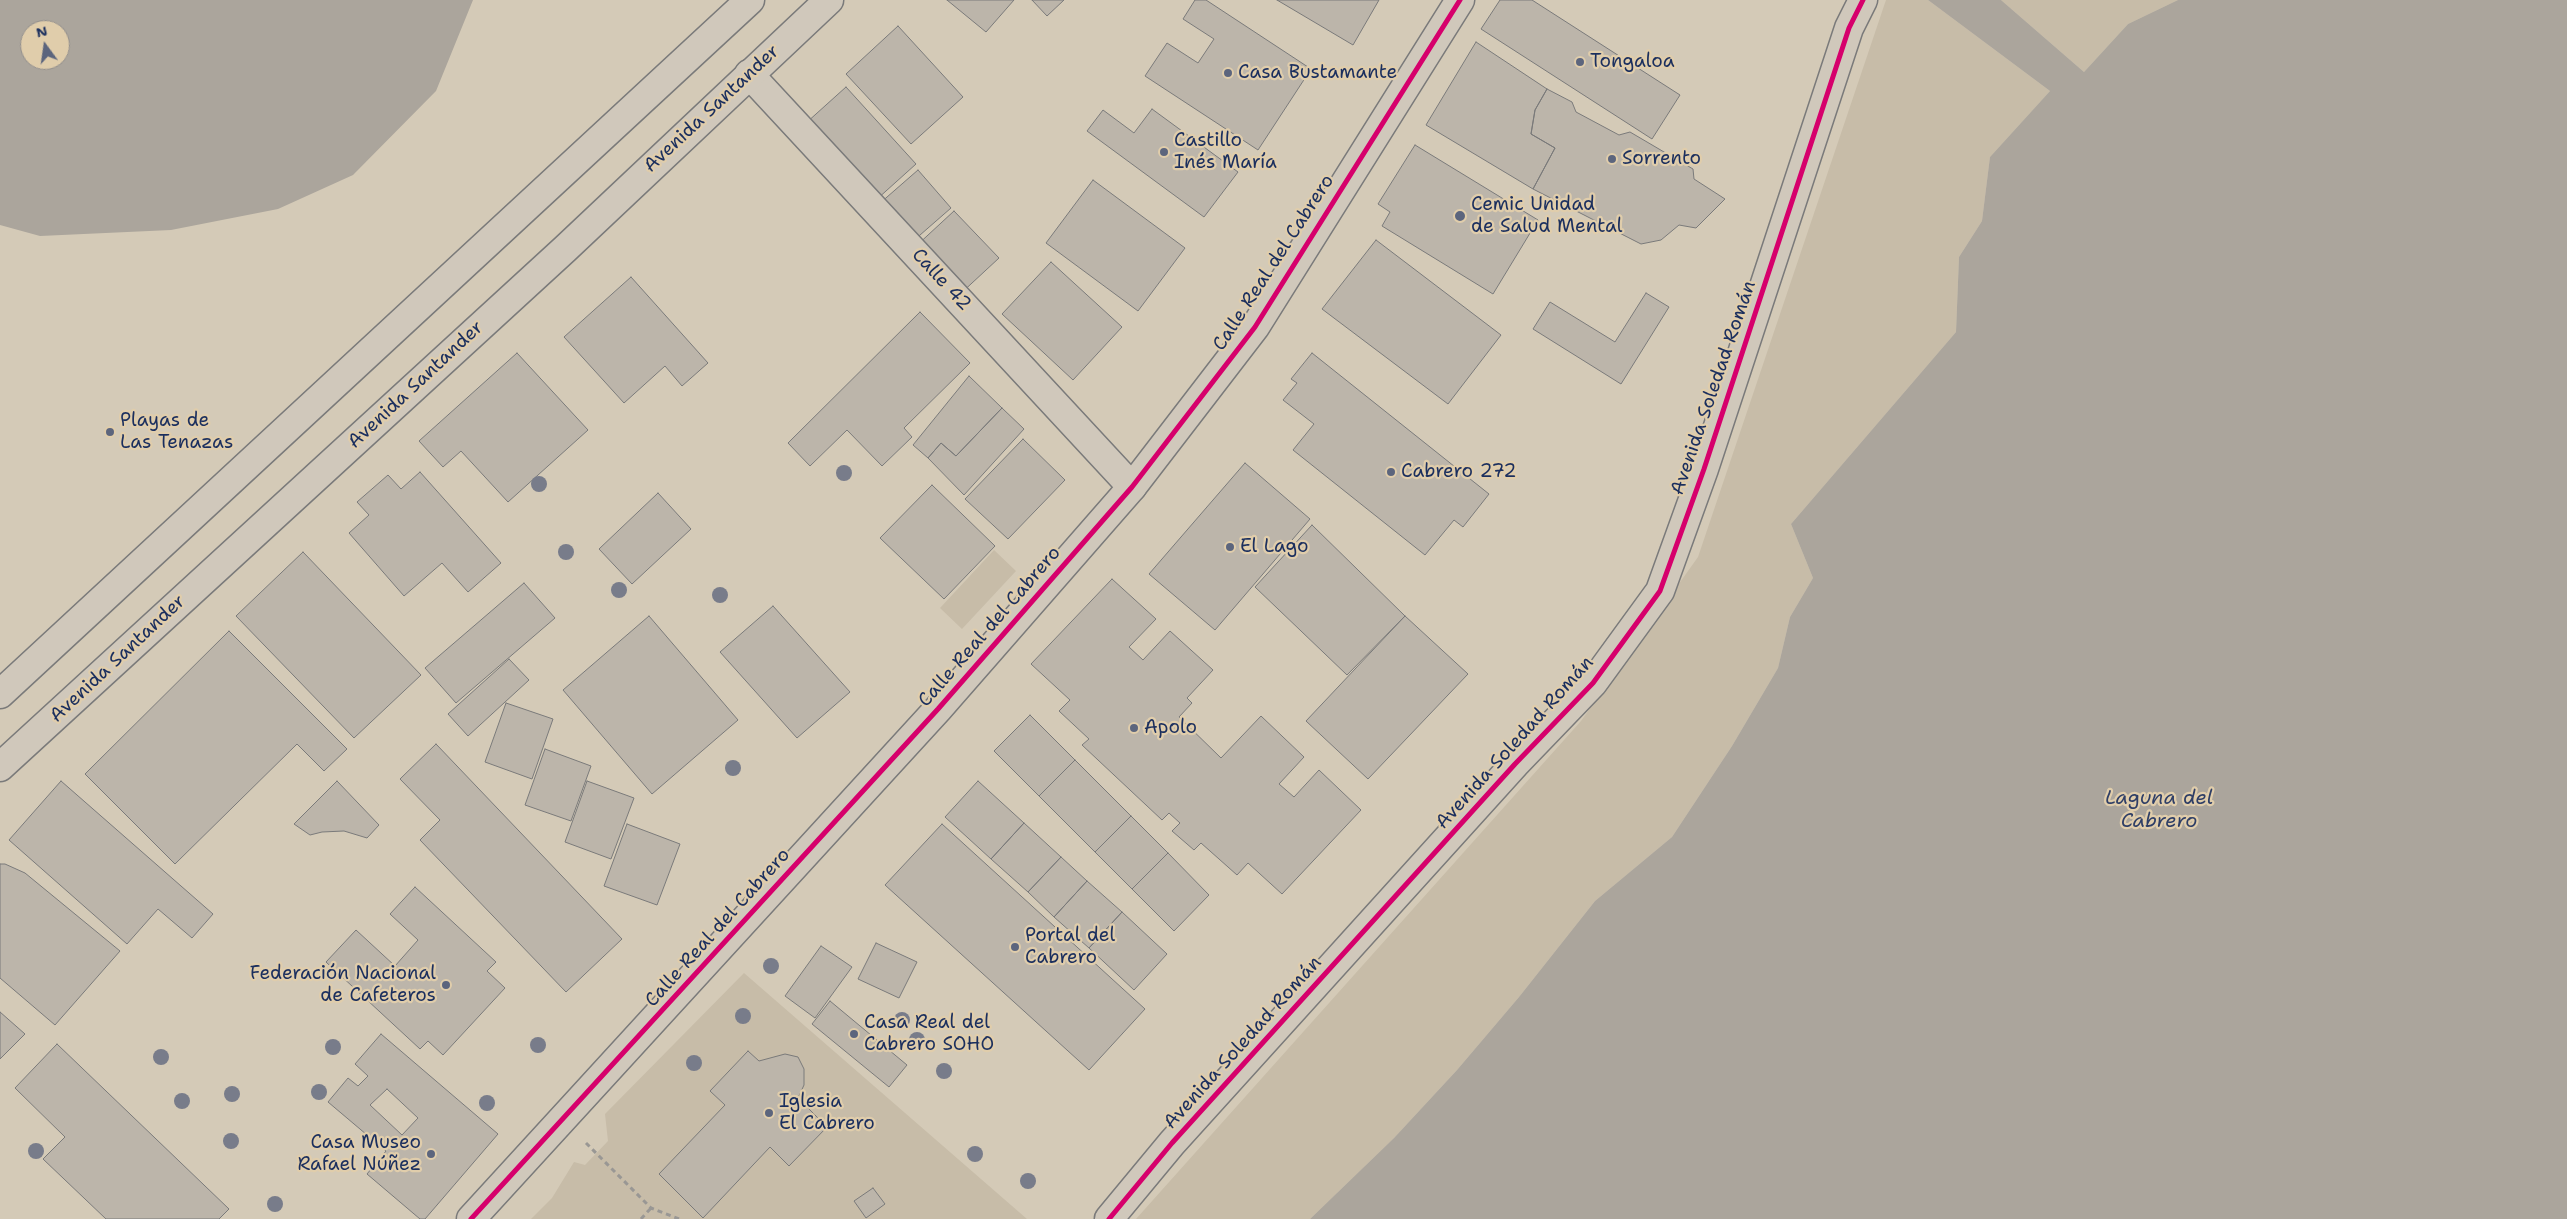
<!DOCTYPE html>
<html>
<head>
<meta charset="utf-8">
<style>
  body { margin:0 }
  #map { position:relative; width:2567px; height:1219px; overflow:hidden; background:#d4cab7; font-family:"Shantell Sans",sans-serif }
  canvas { display:block }
  .north { position:absolute; left:20px; top:20px; width:50px; height:50px; box-sizing:border-box; background:#e0cdab; border:1px solid #918e8c; border-radius:50%; rotate:346deg; font-size:14px; font-weight:700; line-height:20px; text-align:center; color:#1b2f5e }
  .north::after { content:''; display:block; margin:auto; width:18px; height:22px; background:#5c657d; clip-path:polygon(50% 0,100% 100%,50% 72%,0 100%) }
</style>
</head>
<body>
<div id="map">
<canvas width="2567" height="1219"></canvas>
<div class="north">N</div>
</div>
<script>
const ctx = document.querySelector('canvas').getContext('2d');
ctx.lineJoin = 'round';
function fillPath(path, color) { ctx.fillStyle = color; ctx.fill(path, 'evenodd'); }
const shape = rows => new Path2D(rows.map(r => 'M' + r).join(''));
function strokePath(path, color, width, dash) { ctx.strokeStyle = color; ctx.lineWidth = width; ctx.lineCap = dash ? 'butt' : 'round'; ctx.setLineDash(dash || []); ctx.stroke(path); }
function write(font, color, halo, rows, align = 'center') {
  ctx.font = font + ' "Shantell Sans",sans-serif'; ctx.lineWidth = 4.5; ctx.setLineDash([]); ctx.textBaseline = 'middle'; ctx.strokeStyle = halo; ctx.fillStyle = color; for (const [text, x, y, turn = 0] of rows) {
    ctx.save(); ctx.translate(x, y); ctx.rotate((+turn || 0) * Math.PI / 180); ctx.textAlign = isNaN(turn) ? turn : align; if (halo) ctx.strokeText(text, 0, 0); ctx.fillText(text, 0, 0); ctx.restore();
  }
}
const green = shape([
  [1886,0,1928,0,2050,91,1990,157,1982,221,1959,257,1956,332,1791,524,1813,578,1790,617,1778,668,1732,746,1672,837,1595,901,1519,997,1457,1070,1394,1138,1310,1219,1136,1219,1581,721,1698,557],
  [2001,0,2178,0,2128,24,2084,72],
  [994,550,1016,571,962,629,940,608],
  [744,973,1027,1219,531,1219,552,1198,574,1162,585,1165,608,1141,605,1114]
]);
const water = shape([
  [0,0,473,0,436,91,353,175,278,209,171,230,40,236,0,225],
  [30,30,60,30,60,60,30,60],
  [1928,0,2001,0,2084,72,2128,24,2178,0,2567,0,2567,1219,1310,1219,1394,1138,1457,1070,1519,997,1595,901,1672,837,1732,746,1778,668,1790,617,1813,578,1791,524,1956,332,1959,257,1982,221,1990,157,2050,91]
]);
const building = shape([
  [947,0,1014,0,986,32,947,0],
  [1032,0,1064,0,1047,16,1032,0],
  [1195,0,1206,0,1311,69,1258,150,1145,76,1167,43,1198,63,1214,39,1183,19,1195,0],
  [1277,0,1379,0,1353,45,1277,0],
  [1500,0,1532,0,1680,95,1652,139,1481,29,1500,0],
  [898,26,963,97,911,144,846,74,898,26],
  [1476,42,1547,89,1535,110,1531,134,1555,148,1533,189,1426,125,1476,42],
  [846,87,916,164,876,200,806,123,846,87],
  [1547,89,1572,102,1576,112,1619,135,1630,132,1693,169,1694,179,1725,199,1696,228,1679,225,1661,240,1641,244,1533,189,1555,148,1531,134,1535,110,1547,89],
  [1152,109,1238,172,1204,217,1087,131,1103,110,1134,133,1152,109],
  [1415,145,1538,220,1493,294,1382,226,1390,212,1378,204,1415,145],
  [918,170,951,208,912,242,879,204,918,170],
  [1093,180,1185,248,1138,311,1046,243,1093,180],
  [954,211,999,258,958,296,914,248,954,211],
  [1376,240,1501,335,1448,404,1322,309,1376,240],
  [1051,262,1122,327,1073,380,1002,314,1051,262],
  [631,277,708,363,682,386,665,366,624,403,564,337,631,277],
  [1646,293,1669,307,1621,384,1533,329,1550,302,1615,342,1646,293],
  [920,312,970,363,904,428,912,437,882,466,847,430,810,466,788,443,920,312],
  [517,353,588,430,508,502,461,451,443,467,419,441,517,353],
  [1312,353,1489,494,1463,527,1454,520,1425,555,1293,450,1314,424,1283,400,1297,383,1291,379,1312,353],
  [969,376,1002,408,956,456,941,443,928,458,913,445,969,376],
  [1002,408,1024,429,964,495,928,458,941,443,956,456,1002,408],
  [1023,439,1065,480,1008,539,965,499,1023,439],
  [1245,463,1310,519,1215,630,1149,574,1245,463],
  [420,472,501,563,468,592,442,563,404,596,349,533,369,515,357,502,388,475,401,489,420,472],
  [932,485,995,546,944,599,880,538,932,485],
  [658,493,691,529,632,584,599,549,658,493],
  [1312,525,1405,616,1347,675,1255,587,1312,525],
  [303,552,421,675,354,738,236,616,303,552],
  [1112,579,1156,619,1129,647,1143,660,1170,631,1213,670,1187,698,1192,703,1179,717,1221,758,1261,716,1304,757,1279,784,1294,797,1319,770,1361,810,1282,894,1248,863,1237,875,1201,843,1194,850,1172,831,1180,823,1169,813,1162,820,1082,745,1089,739,1059,711,1070,700,1031,664,1112,579],
  [524,583,555,618,456,703,425,668,524,583],
  [773,606,850,692,797,738,720,652,773,606],
  [649,616,738,720,652,794,563,690,649,616],
  [1405,616,1468,674,1368,779,1306,721,1405,616],
  [229,631,347,749,324,771,297,744,175,864,85,774,229,631],
  [509,659,529,680,468,736,448,714,509,659],
  [506,703,553,719,532,779,485,762,506,703],
  [1030,715,1075,760,1039,796,994,751,1030,715],
  [436,744,622,939,566,992,420,840,440,820,400,779,436,744],
  [545,749,591,766,571,821,525,805,545,749],
  [1075,760,1131,816,1095,852,1039,796,1075,760],
  [61,781,213,914,192,938,158,909,127,944,9,840,61,781],
  [337,781,379,825,367,838,344,831,322,832,310,835,294,824,337,781],
  [587,781,634,798,611,859,565,842,587,781],
  [978,781,1024,823,991,859,945,817,978,781],
  [1131,816,1168,853,1132,889,1095,852,1131,816],
  [1024,823,1061,857,1028,892,991,859,1024,823],
  [627,824,680,844,657,905,604,886,627,824],
  [942,824,1145,1009,1089,1070,885,885,942,824],
  [1168,853,1209,895,1174,931,1132,889,1168,853],
  [1061,857,1087,881,1054,917,1028,892,1061,857],
  [0,864,5,864,25,873,120,951,55,1025,0,978,0,864],
  [1087,881,1122,912,1089,948,1054,917,1087,881],
  [415,887,496,962,487,971,505,988,443,1055,428,1041,420,1049,326,962,356,930,395,966,418,940,390,914,415,887],
  [1122,912,1167,954,1134,990,1089,948,1122,912],
  [876,943,917,962,899,998,858,979,876,943],
  [821,946,852,967,815,1018,785,996,821,946],
  [830,1001,907,1065,889,1087,812,1024,830,1001],
  [0,1012,25,1034,0,1059,0,1012],
  [381,1034,498,1134,425,1219,420,1219,367,1174,386,1151,328,1102,348,1078,358,1086,368,1076,355,1064,381,1034],
  [387,1089,418,1118,402,1135,370,1105,387,1089],
  [57,1044,229,1209,219,1219,106,1219,43,1159,65,1137,15,1088,57,1044],
  [748,1051,759,1061,785,1054,798,1057,804,1069,804,1085,798,1098,827,1127,789,1166,770,1147,703,1218,659,1174,725,1105,710,1091,748,1051],
  [873,1188,885,1204,866,1218,854,1201,873,1188]
]);
const path = shape([
  [586,1143,651,1208,679,1219],
  [641,1219,651,1208]
]);
const street = shape([
  [749,74,1132,487]
]);
const secondary = shape([
  [471,1219,938,709,1132,487,1255,327,1460,0],
  [1109,1219,1172,1143,1515,764,1593,683,1660,591,1704,469,1849,28,1863,0]
]);
const highway = shape([
  [0,694,750,0],
  [0,767,565,249,829,0]
]);
const cycleway = shape([
  [471,1219,938,709,1132,487,1255,327,1460,0],
  [1109,1219,1172,1143,1515,764,1593,683,1660,591,1704,469,1849,28,1863,0]
]);
const trees = [
  [844,473],
  [539,484],
  [566,552],
  [619,590],
  [720,595],
  [733,768],
  [771,966],
  [743,1016],
  [902,1020],
  [917,1040],
  [538,1045],
  [333,1047],
  [161,1057],
  [694,1063],
  [944,1071],
  [319,1092],
  [232,1094],
  [182,1101],
  [487,1103],
  [231,1141],
  [36,1151],
  [975,1154],
  [1028,1181],
  [275,1204]
];
const markers = [
  [1580,62,5,"#5c657d"],
  [1228,73,5,"#5c657d"],
  [1164,152,5,"#5c657d"],
  [1612,159,5,"#5c657d"],
  [1460,216,6,"#5c657d"],
  [110,432,5,"#5c657d"],
  [1391,472,5,"#5c657d"],
  [1230,547,5,"#5c657d"],
  [1134,728,5,"#5c657d"],
  [1015,947,5,"#5c657d"],
  [446,985,5,"#5c657d"],
  [854,1034,5,"#5c657d"],
  [769,1113,5,"#5c657d"],
  [431,1154,5,"#5c657d"]
];
const poiNames = [
  ["Tongaloa",1590,62],
  ["Casa Bustamante",1238,73],
  ["Castillo",1174,141],
  ["Inés María",1174,163],
  ["Sorrento",1622,159],
  ["Cemic Unidad",1471,205],
  ["de Salud Mental",1471,227],
  ["Playas de",120,421],
  ["Las Tenazas",120,443],
  ["Cabrero 272",1401,472],
  ["El Lago",1240,547],
  ["Apolo",1144,728],
  ["Portal del",1025,936],
  ["Cabrero",1025,958],
  ["Federación Nacional",436,974,"right"],
  ["de Cafeteros",436,996,"right"],
  ["Casa Real del",864,1023],
  ["Cabrero SOHO",864,1045],
  ["Iglesia",779,1102],
  ["El Cabrero",779,1124],
  ["Casa Museo",421,1143,"right"],
  ["Rafael Núñez",421,1165,"right"]
];
const streetNames = [
  ["Avenida Santander",712,109,-43],
  ["Calle Real del Cabrero",1274,263,-57],
  ["Calle 42",941,280,47],
  ["Avenida Santander",416,385,-43],
  ["Avenida Soledad Román",1714,388,-71],
  ["Calle Real del Cabrero",990,627,-49],
  ["Avenida Santander",118,659,-43],
  ["Avenida Soledad Román",1515,743,-48],
  ["Calle Real del Cabrero",718,928,-48],
  ["Avenida Soledad Román",1243,1043,-48]
];
const waterNames = [
  ["Laguna del",2159,799],
  ["Cabrero",2159,822]
];
fillPath(green, '#c7bca8');
fillPath(water, '#aba59c');
fillPath(building, '#bcb5aa');
strokePath(building, '#7a7a7a', 1);
strokePath(street, '#7a7a7a', 31);
strokePath(secondary, '#7a7a7a', 31);
strokePath(highway, '#7a7a7a', 31);
strokePath(path, '#999794', 3, [5, 4]);
strokePath(street, '#d0c8bb', 28);
strokePath(secondary, '#d0c8bb', 28);
strokePath(highway, '#d0c8bb', 28);
strokePath(cycleway, '#d6006c', 5);
ctx.fillStyle = '#787c8a';
for (const [x, y] of trees) { ctx.beginPath(); ctx.arc(x, y, 8, 0, 2 * Math.PI); ctx.fill(); }
for (const [x, y, r, color] of markers) { const dot = new Path2D(); dot.arc(x, y, r, 0, 2 * Math.PI); ctx.fillStyle = color; ctx.fill(dot); strokePath(dot, '#e0cdab', 2); }
write('19px', '#1b2f5e', '#e0cdab', poiNames, 'left');
write('19px', '#1b2f5e', '#e0cdab', streetNames);
write('italic 20px', '#2e3e66', '#e0cdab', waterNames);
</script>
</body>
</html>
